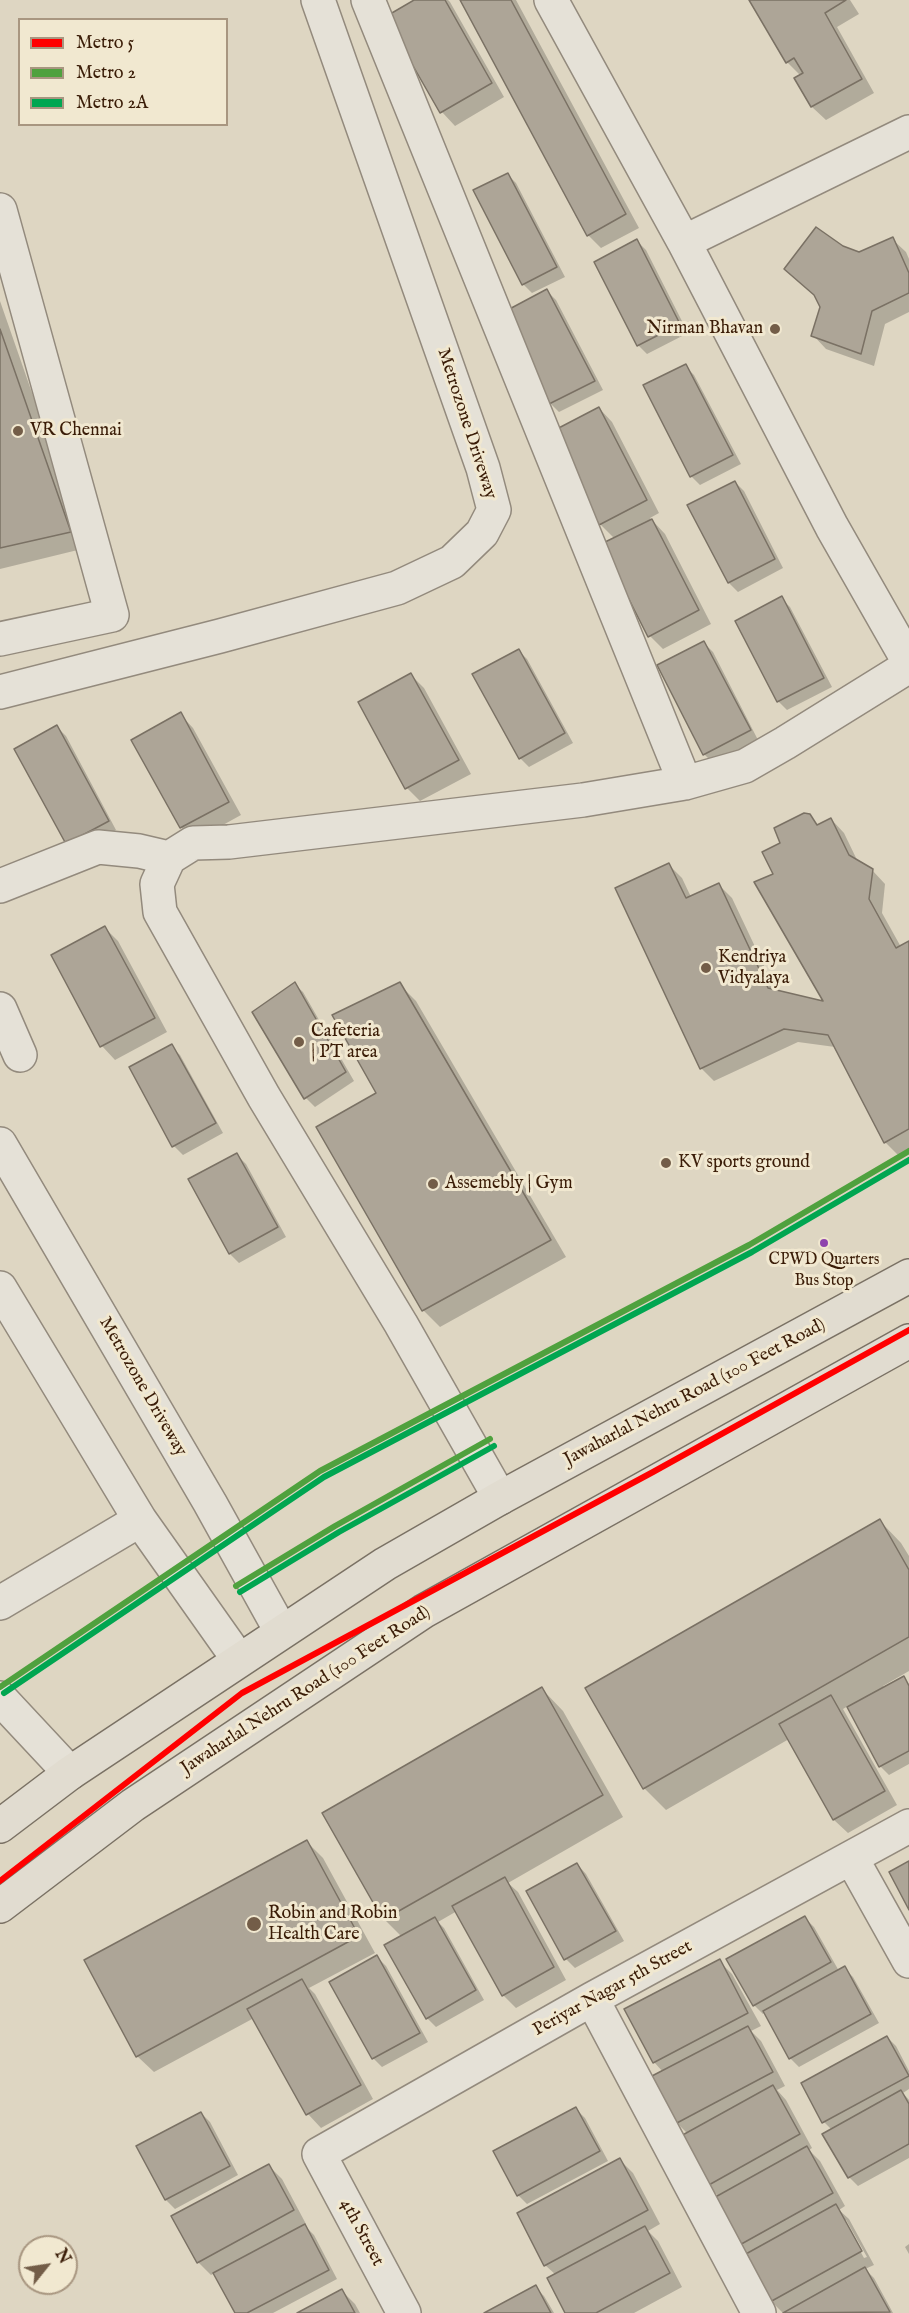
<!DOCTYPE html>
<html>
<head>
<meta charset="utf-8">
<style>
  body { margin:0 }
  #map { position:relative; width:909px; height:2313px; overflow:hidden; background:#ded6c2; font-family:"IM FELL English",serif }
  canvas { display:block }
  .legend { position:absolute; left:18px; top:18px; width:210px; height:108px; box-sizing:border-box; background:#f1e8d0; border:2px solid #a89680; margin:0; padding:8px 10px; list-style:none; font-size:18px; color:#3a1c07 }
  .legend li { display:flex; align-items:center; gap:12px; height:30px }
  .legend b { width:30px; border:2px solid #a89680 }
  .north { position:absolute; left:18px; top:2235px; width:60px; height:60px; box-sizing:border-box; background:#f1e8d0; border:2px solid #a89680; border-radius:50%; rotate:60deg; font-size:16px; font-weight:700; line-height:24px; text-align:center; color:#3a1c07 }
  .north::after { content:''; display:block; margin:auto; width:21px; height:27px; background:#735d48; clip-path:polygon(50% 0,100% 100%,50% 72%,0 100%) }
</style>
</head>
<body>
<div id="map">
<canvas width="909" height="2313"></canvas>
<ul class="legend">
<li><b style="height:8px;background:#f00"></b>Metro 5</li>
<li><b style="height:8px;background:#4fa13e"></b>Metro 2</li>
<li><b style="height:8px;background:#00a651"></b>Metro 2A</li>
</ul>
<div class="north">N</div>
</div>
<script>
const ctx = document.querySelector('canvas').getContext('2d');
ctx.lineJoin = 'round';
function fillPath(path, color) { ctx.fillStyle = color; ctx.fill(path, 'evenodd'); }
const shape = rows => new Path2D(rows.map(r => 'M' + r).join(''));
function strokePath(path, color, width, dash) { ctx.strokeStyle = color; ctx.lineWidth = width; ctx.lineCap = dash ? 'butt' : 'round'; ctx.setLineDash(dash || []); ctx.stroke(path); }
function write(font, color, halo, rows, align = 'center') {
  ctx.font = font + ' "IM FELL English",serif'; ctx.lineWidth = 6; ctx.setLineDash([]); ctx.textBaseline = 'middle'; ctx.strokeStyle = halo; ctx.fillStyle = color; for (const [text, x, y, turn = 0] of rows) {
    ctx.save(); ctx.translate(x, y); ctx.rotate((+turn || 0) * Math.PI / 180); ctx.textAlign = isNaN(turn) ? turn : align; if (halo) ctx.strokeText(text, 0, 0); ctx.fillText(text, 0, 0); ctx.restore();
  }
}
const shadow = shape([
  [417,0,448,0,450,2,504,97,455,126,442,112,387,17],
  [462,0,516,0,639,228,601,248,588,235],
  [751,0,850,0,859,14,837,27,874,93,826,120,812,107,796,79,801,76,787,62],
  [507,174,516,183,565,277,532,293,523,284],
  [892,239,906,252,909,259,909,312,885,324,874,366,826,349,813,335,822,307,817,298,786,269,859,253],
  [637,241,646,250,688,333,647,354,638,345],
  [547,291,556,300,603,390,559,412,550,403],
  [0,301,86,548,0,569],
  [685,366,694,375,741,464,700,485,691,476],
  [599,408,612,422,659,513,650,518,665,534,711,624,663,649,650,636,615,539,600,524],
  [735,482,744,491,783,568,738,592,729,583,689,505],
  [781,598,790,607,832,687,787,710,778,701],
  [704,643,713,652,758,740,713,763,704,754],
  [518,650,527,659,573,743,529,767,520,758],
  [411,675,424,688,471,774,420,801,407,788],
  [180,714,193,728,241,815,194,841,181,827],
  [57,727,66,736,116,830,77,852],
  [809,816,819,826,831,819,844,833,858,862,872,870,885,884,882,913,901,947,909,943,909,1149,898,1155,885,1142,835,1047,798,1042,714,1081,701,1068,669,865,682,878,691,897,718,884,732,898,776,991,826,1003,775,875,782,844],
  [105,928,118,941,167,1032,115,1060,102,1046,53,956],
  [294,984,303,992,354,1081,315,1107,306,1098,254,1012],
  [399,984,416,1001,566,1257,440,1327,423,1310],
  [171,1046,180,1055,223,1133,183,1155,174,1146,131,1068],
  [237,1155,246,1164,286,1237,239,1263,230,1254,190,1180],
  [880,1521,901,1543,909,1556,909,1671,883,1686,884,1688,903,1678,909,1684,909,1764,889,1775,880,1766,848,1706,843,1709,897,1805,848,1833,834,1820,789,1739,666,1810,644,1788,588,1689],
  [542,1689,563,1711,623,1817,508,1883,518,1892,566,1980,516,2008,503,1995,457,1911,438,1922,444,1928,484,2000,436,2027,427,2018,402,1937,384,1919],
  [307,1842,323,1858,375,1953,309,1988,315,1994,373,2099,321,2128,308,2114,254,2018,154,2072,137,2056],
  [577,1864,586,1874,624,1941,575,1968,566,1959],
  [805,1918,814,1927,839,1971,844,1968,853,1977,879,2023,799,2067,790,2058,765,2012,763,2014,754,2005],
  [377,1957,386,1966,428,2042,382,2067,373,2058,331,1982],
  [719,1961,732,1974,761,2026,751,2031,761,2041,785,2086,777,2090,786,2100,812,2148,809,2150,820,2161,845,2206,839,2210,849,2219,874,2265,865,2269,874,2278,893,2313,783,2313,771,2301,737,2246,719,2197,708,2185,688,2134,677,2123,663,2072,654,2062],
  [843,2220,846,2220,867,2257,864,2258],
  [887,2037,896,2046,909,2071,909,2089,903,2093,909,2100,909,2158,858,2186,849,2177,832,2130,824,2122,803,2084],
  [576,2109,585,2118,608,2161,527,2204,518,2195],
  [201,2113,210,2122,238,2175,175,2209,166,2200],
  [620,2160,633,2173,660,2224,648,2231,658,2241,682,2287,634,2313,567,2313,556,2275,545,2265],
  [269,2166,282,2179,306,2224,304,2225,314,2235,337,2279,273,2313,236,2313,215,2273,211,2275,198,2262],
  [909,2244,909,2254,905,2247],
  [535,2287,544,2296,554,2313,487,2313],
  [342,2291,355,2304,360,2313,300,2313]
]);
const building = shape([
  [414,0,445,0,492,83,440,113,385,17,414,0],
  [460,0,511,0,626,214,587,236,460,0],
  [749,0,846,0,825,13,862,79,811,107,794,78,803,73,794,58,786,63,749,0],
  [508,173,557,267,522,285,473,190,508,173],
  [816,227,843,246,859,252,893,237,909,273,909,293,872,311,861,354,811,336,820,307,814,295,784,269,816,227],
  [637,239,680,324,637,346,594,262,637,239],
  [547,289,595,381,549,404,502,313,547,289],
  [0,329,71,532,0,548,0,329],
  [686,364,733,455,690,477,643,385,686,364],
  [599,407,647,500,599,525,551,432,599,407],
  [735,481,775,559,728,583,687,505,735,481],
  [652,519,699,610,648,637,601,544,652,519],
  [782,596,824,678,777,702,735,621,782,596],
  [704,641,751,730,703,755,657,665,704,641],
  [519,649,565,733,519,759,472,674,519,649],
  [411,673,459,760,405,789,358,702,411,673],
  [181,712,229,802,180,828,131,740,181,712],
  [57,725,109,821,66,844,14,749,57,725],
  [804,813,810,814,817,825,831,818,849,855,873,869,869,899,896,948,909,941,909,1129,884,1143,828,1035,784,1029,700,1069,615,888,669,863,686,898,719,883,768,988,823,1001,754,882,773,874,762,852,780,843,774,828,804,813],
  [105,926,155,1018,100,1047,51,955,105,926],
  [295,982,346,1072,304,1099,252,1012,295,982],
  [400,982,551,1240,422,1311,316,1127,376,1093,332,1015,400,982],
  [172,1044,216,1123,172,1147,129,1067,172,1044],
  [237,1153,278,1227,229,1254,188,1179,237,1153],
  [880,1519,909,1570,909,1637,643,1789,585,1688,880,1519],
  [904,1676,909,1686,909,1751,879,1767,847,1707,904,1676],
  [542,1687,603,1795,383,1920,322,1813,542,1687],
  [831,1695,885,1791,833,1820,779,1724,831,1695],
  [307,1840,359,1936,136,2057,84,1960,307,1840],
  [909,1861,909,1910,889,1872,909,1861],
  [577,1863,616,1931,564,1960,526,1891,577,1863],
  [505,1877,554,1967,502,1996,452,1906,505,1877],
  [805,1916,831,1962,753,2006,726,1959,805,1916],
  [435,1917,476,1990,426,2019,384,1945,435,1917],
  [377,1955,420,2033,372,2059,329,1982,377,1955],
  [720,1959,748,2013,653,2063,624,2009,720,1959],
  [845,1966,871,2014,789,2059,763,2011,845,1966],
  [302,1979,361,2085,306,2115,247,2009,302,1979],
  [748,2026,773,2072,675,2124,650,2077,748,2026],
  [887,2036,909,2076,822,2123,801,2083,887,2036],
  [773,2085,800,2134,707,2186,679,2137,773,2085],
  [901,2090,909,2104,909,2144,848,2178,822,2134,901,2090],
  [576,2107,600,2151,517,2196,493,2151,576,2107],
  [201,2112,230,2166,165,2200,136,2146,201,2112],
  [807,2146,833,2193,736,2247,710,2200,807,2146],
  [620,2158,648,2210,544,2266,517,2213,620,2158],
  [269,2164,294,2210,197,2263,171,2216,269,2164],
  [836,2204,862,2251,770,2302,744,2255,836,2204],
  [305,2224,329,2270,247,2313,235,2313,213,2273,305,2224],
  [645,2226,670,2273,596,2313,565,2313,547,2278,645,2226],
  [865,2267,890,2312,783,2313,865,2267],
  [536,2285,551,2313,484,2313,536,2285],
  [342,2289,355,2313,297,2313,342,2289]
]);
const minor = shape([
  [368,0,685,783],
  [551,0,684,242],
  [909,132,684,242,832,527,909,662],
  [0,210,112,615,0,639],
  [0,692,220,636,397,588,452,562,482,533,494,510,483,468,318,0],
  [0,886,98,847,139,851,169,858],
  [0,1009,20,1055],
  [0,1144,210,1503,281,1631],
  [0,1288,140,1520,239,1660],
  [500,1498,401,1324,264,1097,160,912,157,884,169,858,193,843,229,842,583,800,685,783,745,766,785,743,909,666],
  [0,1603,140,1520],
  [0,1698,70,1773],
  [852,1859,909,1961],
  [592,1999,759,2313],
  [404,2313,319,2154,592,1999,909,1826]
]);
const major = shape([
  [0,1826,70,1773,385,1564,500,1498,909,1276],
  [0,1906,133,1805,424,1611,909,1341]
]);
const metro1 = shape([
  [0,1881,242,1693,653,1472,909,1330]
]);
const metro2 = shape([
  [236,1586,335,1526,490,1439],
  [0,1687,320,1471,749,1245,909,1151]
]);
const metro3 = shape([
  [240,1592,339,1532,494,1446],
  [4,1693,324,1477,752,1252,909,1160]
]);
const markers = [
  [775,329,6,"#735d48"],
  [18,431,6,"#735d48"],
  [706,968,6,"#735d48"],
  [299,1042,6,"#735d48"],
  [666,1163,6,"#735d48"],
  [433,1184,6,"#735d48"],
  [824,1243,5,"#8e44ad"],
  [254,1924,8,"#735d48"]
];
const busNames = [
  ["CPWD Quarters",824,1261],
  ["Bus Stop",824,1282]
];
const poiNames = [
  ["Nirman Bhavan",763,329,"right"],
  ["VR Chennai",30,431],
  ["Kendriya",718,958],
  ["Vidyalaya",718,979],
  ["Cafeteria",311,1032],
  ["| PT area",311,1053],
  ["KV sports ground",678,1163],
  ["Assemebly | Gym",445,1184],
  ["Robin and Robin",268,1914],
  ["Health Care",268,1935]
];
const streetNames = [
  ["Metrozone Driveway",466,424,72],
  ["Metrozone Driveway",142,1387,60],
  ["Jawaharlal Nehru Road (100 Feet Road)",695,1393,-28],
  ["Jawaharlal Nehru Road (100 Feet Road)",306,1691,-33],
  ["Periyar Nagar 5th Street",613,1989,-29],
  ["4th Street",361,2233,62]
];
fillPath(shadow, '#0003');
fillPath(building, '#ada597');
strokePath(building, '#7a7164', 1.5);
strokePath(minor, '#938a7d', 36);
strokePath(major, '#7a7164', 36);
strokePath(minor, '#e5e1d7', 33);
strokePath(major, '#e1dcd0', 33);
strokePath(metro1, '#f00', 6);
strokePath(metro2, '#4fa13e', 6);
strokePath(metro3, '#00a651', 6);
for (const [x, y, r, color] of markers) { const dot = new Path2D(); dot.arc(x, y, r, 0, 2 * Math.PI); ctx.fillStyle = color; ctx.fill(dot); strokePath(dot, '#f1e8d0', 2); }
write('16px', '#3a1c07', '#f1e8d0', busNames);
write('18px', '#3a1c07', '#f1e8d0', poiNames, 'left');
write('18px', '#3a1c07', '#f1e8d0', streetNames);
</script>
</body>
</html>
